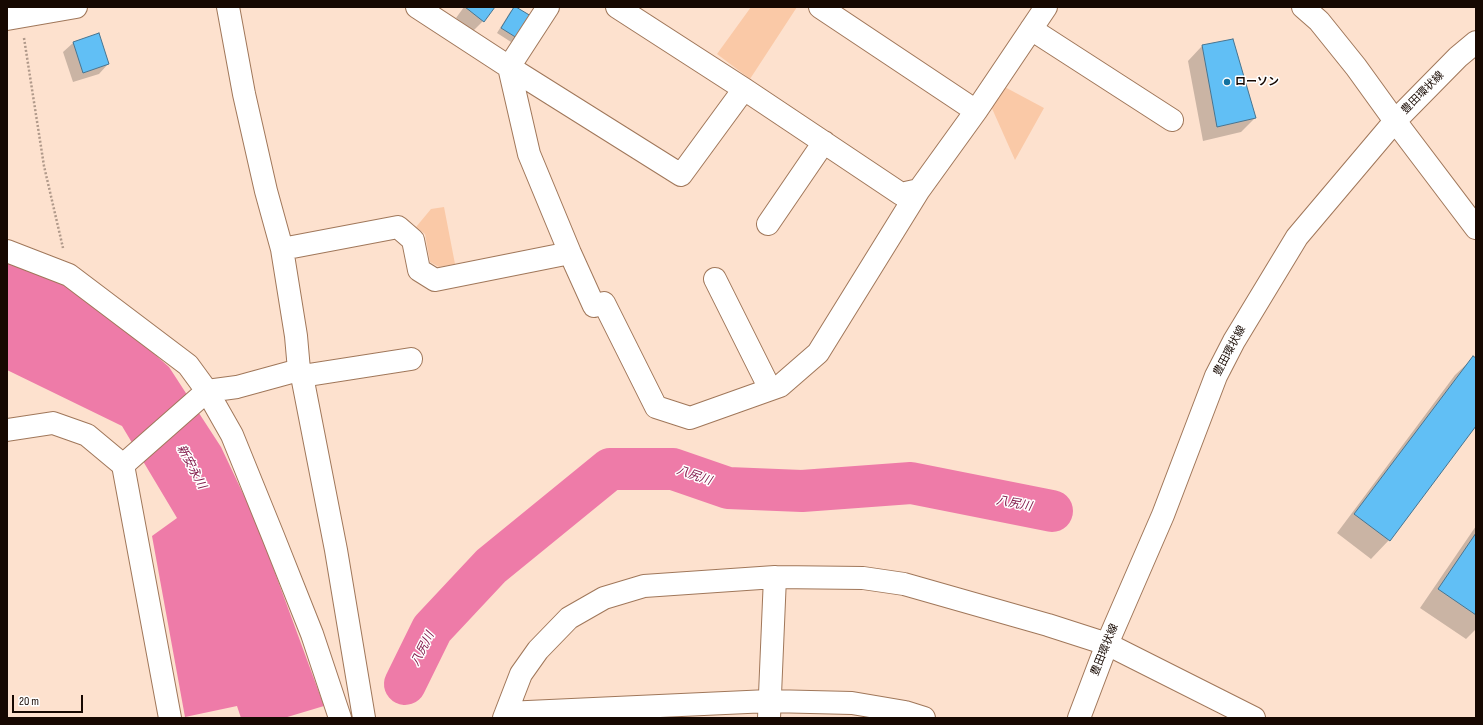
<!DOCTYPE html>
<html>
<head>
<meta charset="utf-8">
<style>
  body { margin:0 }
  #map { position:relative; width:1483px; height:725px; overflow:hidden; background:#fde1ce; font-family:"Sofia Sans Condensed",sans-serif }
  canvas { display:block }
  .frame { position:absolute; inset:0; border:8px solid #160801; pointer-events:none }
  .scale { position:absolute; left:12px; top:695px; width:71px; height:18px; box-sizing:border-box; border:2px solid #160801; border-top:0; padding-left:5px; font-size:12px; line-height:14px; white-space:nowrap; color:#160801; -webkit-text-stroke:3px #fff; paint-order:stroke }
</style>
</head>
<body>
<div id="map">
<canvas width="1483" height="725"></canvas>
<div class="frame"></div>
<div class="scale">20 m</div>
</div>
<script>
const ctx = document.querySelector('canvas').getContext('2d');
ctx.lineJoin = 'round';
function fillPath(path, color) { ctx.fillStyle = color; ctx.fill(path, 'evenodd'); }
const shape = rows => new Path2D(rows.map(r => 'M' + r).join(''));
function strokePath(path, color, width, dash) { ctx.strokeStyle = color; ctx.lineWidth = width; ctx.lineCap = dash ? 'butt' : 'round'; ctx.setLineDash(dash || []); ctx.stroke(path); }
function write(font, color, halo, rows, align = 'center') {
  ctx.font = font + ' "Sofia Sans Condensed","Noto Sans JP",sans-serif'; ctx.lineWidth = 3; ctx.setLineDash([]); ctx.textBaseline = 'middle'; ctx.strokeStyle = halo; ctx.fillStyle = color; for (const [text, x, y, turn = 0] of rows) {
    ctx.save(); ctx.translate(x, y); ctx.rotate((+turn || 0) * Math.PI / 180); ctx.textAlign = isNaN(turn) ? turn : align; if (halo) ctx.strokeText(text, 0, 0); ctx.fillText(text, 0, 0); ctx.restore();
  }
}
const green = shape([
  [751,7,797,7,750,79,717,54],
  [1001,85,1044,108,1015,160,990,104],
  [444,207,455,264,439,267,430,262,425,234,416,227,431,209]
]);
const water = shape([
  [7,263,82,290,169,367,221,447,256,521,324,706,284,718,241,718,237,706,185,717,152,536,177,518,122,426,7,370]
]);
const shadow = shape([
  [464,7,494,7,483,21,473,31,456,18],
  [515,7,520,7,518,9,516,37,511,42,497,33,510,12],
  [1233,40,1255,118,1241,132,1203,141,1188,61,1202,46],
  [73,43,108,64,99,74,73,82,63,52],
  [1474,357,1476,359,1476,425,1389,540,1371,559,1337,533,1455,375],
  [1476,526,1476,629,1466,639,1420,608]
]);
const river = shape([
  [405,684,432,629,491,566,610,469,673,469,728,488,802,491,911,483,1052,511]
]);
const building = shape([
  [465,7,495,7,484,22,465,7],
  [514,7,516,7,531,16,517,38,501,28,514,7],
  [99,33,109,64,83,73,73,42,99,33],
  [1233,39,1256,118,1217,127,1202,45,1233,39],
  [1473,356,1476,358,1476,426,1390,541,1354,514,1473,356],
  [1476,533,1476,615,1438,589,1476,533]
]);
const path = shape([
  [24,38,44,166,63,248]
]);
const street = shape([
  [228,7,244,94,266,191,282,249,296,336,299,370,302,376,336,550,364,718],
  [417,7,509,67,548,7],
  [617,7,744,89,901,194,919,190,976,111,1046,7],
  [820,7,976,111],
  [1303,7,1319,21,1356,67,1395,121],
  [7,19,76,7],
  [1031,29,1172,120],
  [509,67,529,154,570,253,594,306,604,303,656,407,690,418,780,386,818,353,919,190],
  [509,67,681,175,744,89],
  [768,224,824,142],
  [282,249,398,227,413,240,419,270,435,280,570,253],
  [7,251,69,275,188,365,207,391,232,435,273,536,312,634,340,718],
  [715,279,770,389],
  [302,376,411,359],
  [7,430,53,423,87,435,123,465,170,718],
  [123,465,207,391,237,387,299,370],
  [506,713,769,701,852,703,905,712,924,718],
  [504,718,521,674,538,650,569,618,604,598,644,586,775,577,863,578,904,584,1048,625,1107,644,1254,718],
  [769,718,775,577]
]);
const secondary = shape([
  [1395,121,1476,228],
  [1079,718,1107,644,1163,515,1216,376,1234,341,1297,237,1395,121,1458,57,1476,42]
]);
const markers = [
  [1227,82,4,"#1372a0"]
];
const poiNames = [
  ["ローソン",1235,82]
];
const streetNames = [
  ["豊田環状線",1423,93,-45],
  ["豊田環状線",1230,351,-62],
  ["豊田環状線",1105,650,-68]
];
const waterNames = [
  ["新安永川",191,467,62],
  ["八尻川",694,476,19],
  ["八尻川",1014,504,11],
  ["八尻川",423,649,-63]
];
fillPath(green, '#fac9a7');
fillPath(water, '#ee7ba8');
fillPath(shadow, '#0003');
strokePath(river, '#ee7ba8', 42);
fillPath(building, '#61bff5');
strokePath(building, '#477490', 1);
strokePath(street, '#a0775a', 24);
strokePath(secondary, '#a0775a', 24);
strokePath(path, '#b0998a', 2.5, [2, 2]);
strokePath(street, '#fff', 22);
strokePath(secondary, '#fff', 22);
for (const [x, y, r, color] of markers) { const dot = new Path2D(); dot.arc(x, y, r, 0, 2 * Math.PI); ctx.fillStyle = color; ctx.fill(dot); strokePath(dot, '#fff', 1.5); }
write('bold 11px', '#160801', '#fff', poiNames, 'left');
write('11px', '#160801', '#fff', streetNames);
write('italic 12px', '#831d4d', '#fff', waterNames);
</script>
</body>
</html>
